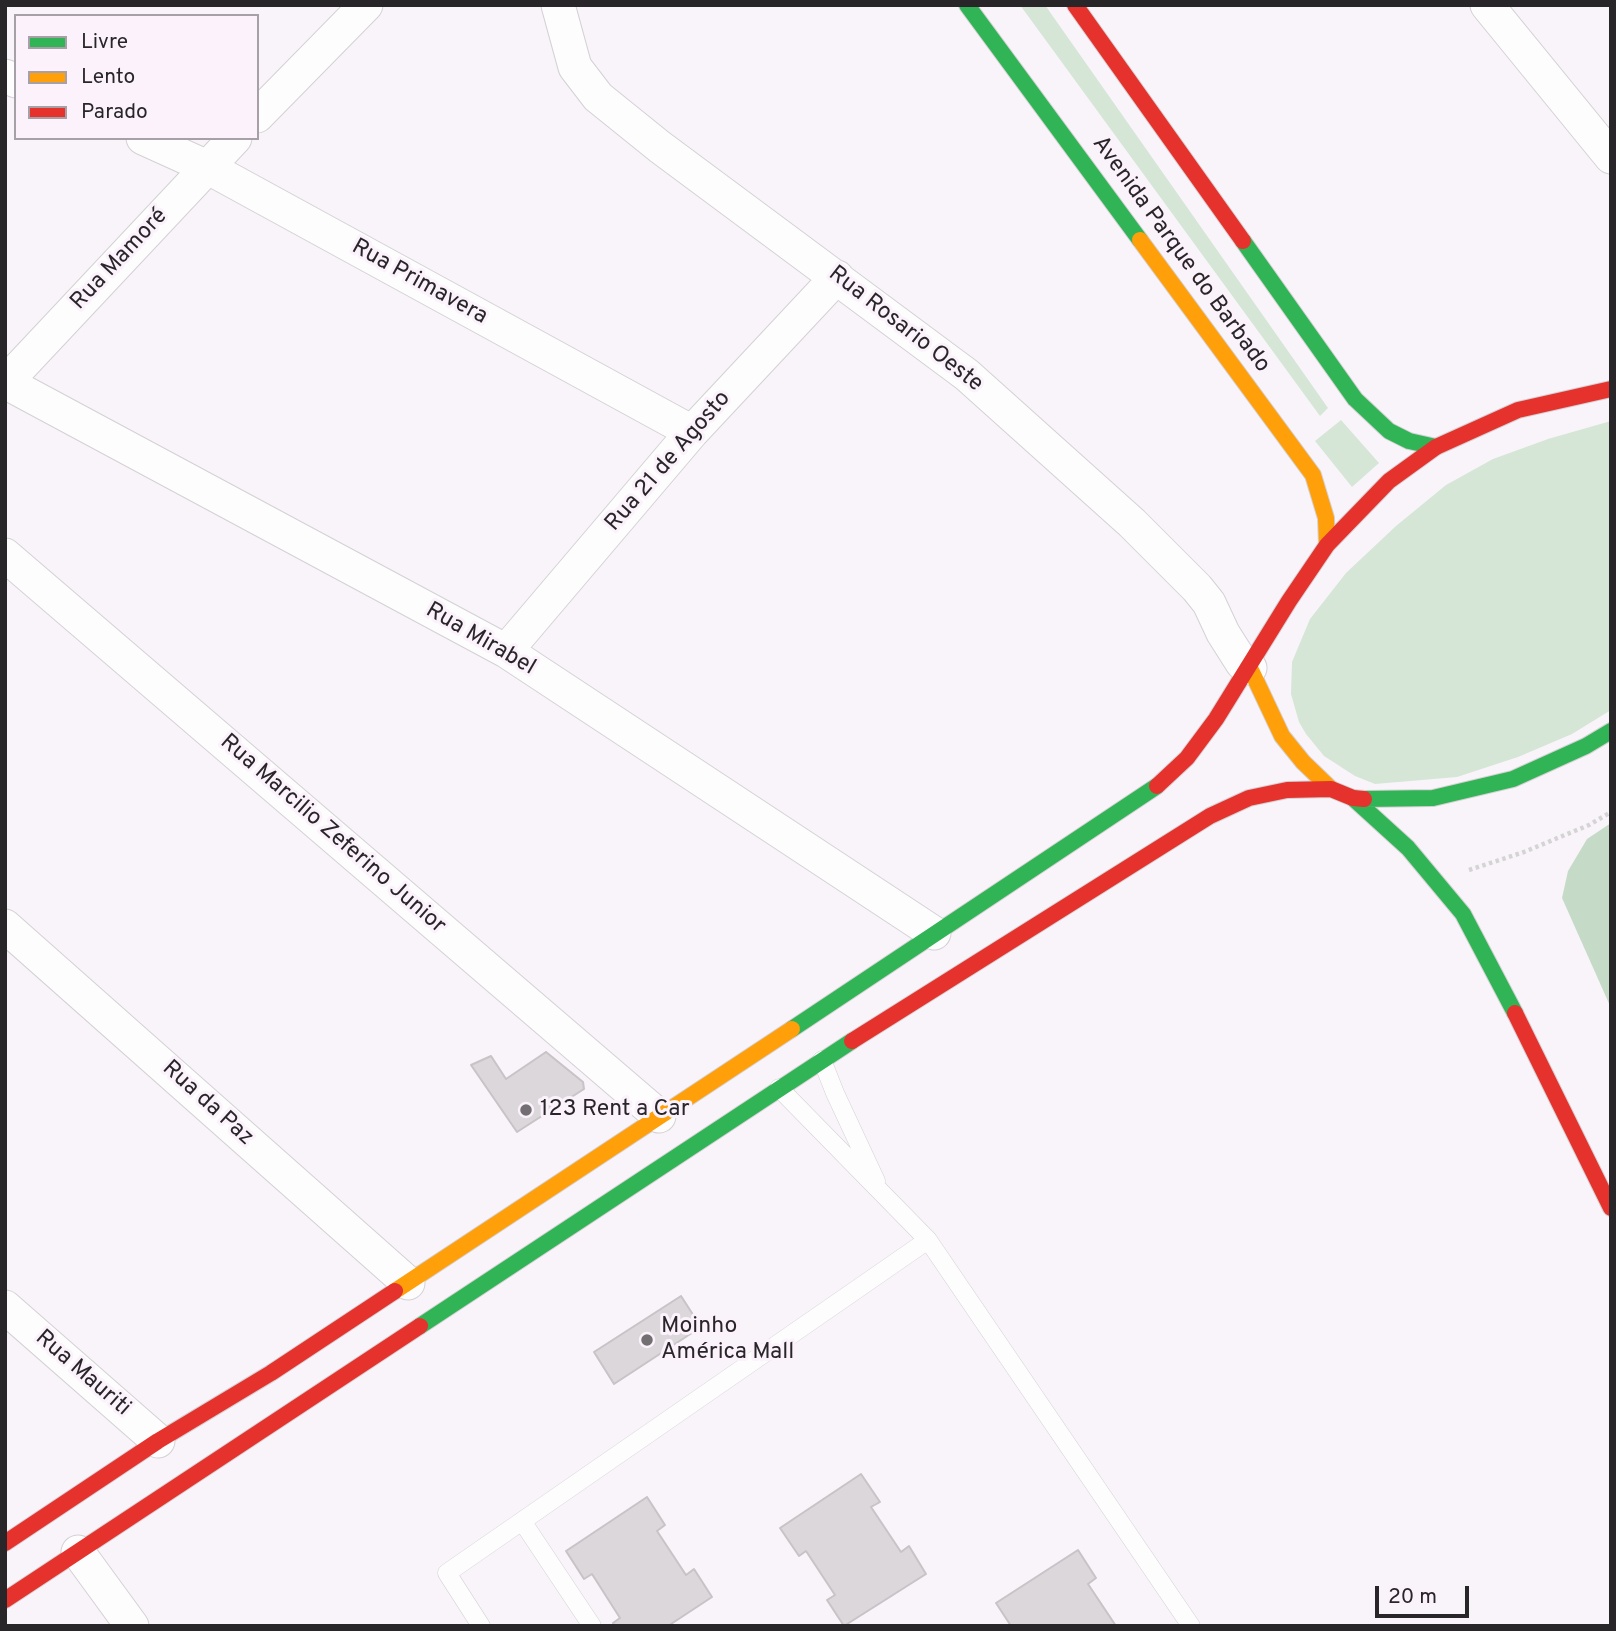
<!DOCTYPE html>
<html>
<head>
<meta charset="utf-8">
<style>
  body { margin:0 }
  #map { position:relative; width:1616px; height:1631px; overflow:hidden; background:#f9f4f9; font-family:Overpass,sans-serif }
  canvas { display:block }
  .frame { position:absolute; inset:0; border:7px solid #292629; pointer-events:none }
  .legend { position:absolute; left:14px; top:14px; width:245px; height:126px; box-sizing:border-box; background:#fbf2fb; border:2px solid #a7a0a7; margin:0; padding:9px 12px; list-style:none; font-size:21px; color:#292629 }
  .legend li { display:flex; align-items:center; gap:14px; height:35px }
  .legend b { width:35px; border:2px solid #a7a0a7 }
  .scale { position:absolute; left:1375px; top:1586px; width:94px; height:32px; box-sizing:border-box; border:4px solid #292629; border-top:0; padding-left:9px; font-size:21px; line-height:24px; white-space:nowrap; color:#292629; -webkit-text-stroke:5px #fbf2fb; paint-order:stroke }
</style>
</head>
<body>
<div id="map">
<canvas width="1616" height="1631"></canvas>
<div class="frame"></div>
<ul class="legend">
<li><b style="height:9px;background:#30b455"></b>Livre</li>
<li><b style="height:9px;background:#ff9f0a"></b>Lento</li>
<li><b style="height:9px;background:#e5322d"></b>Parado</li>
</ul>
<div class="scale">20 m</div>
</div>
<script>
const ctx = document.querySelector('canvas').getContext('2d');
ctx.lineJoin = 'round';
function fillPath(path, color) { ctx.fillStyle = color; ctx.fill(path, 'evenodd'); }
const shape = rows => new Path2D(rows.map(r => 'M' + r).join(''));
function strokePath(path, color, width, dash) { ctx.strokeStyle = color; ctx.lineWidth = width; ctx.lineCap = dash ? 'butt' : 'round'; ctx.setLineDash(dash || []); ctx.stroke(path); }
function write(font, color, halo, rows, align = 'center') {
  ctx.font = font + ' Overpass,sans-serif'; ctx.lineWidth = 6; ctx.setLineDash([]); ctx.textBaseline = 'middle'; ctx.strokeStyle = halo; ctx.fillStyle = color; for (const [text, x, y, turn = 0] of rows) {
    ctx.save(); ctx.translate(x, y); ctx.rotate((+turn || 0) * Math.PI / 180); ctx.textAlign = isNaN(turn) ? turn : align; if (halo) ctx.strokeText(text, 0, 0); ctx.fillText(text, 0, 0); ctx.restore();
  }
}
const green = shape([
  [1020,5,1045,5,1328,408,1320,416],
  [1341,420,1379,463,1352,487,1315,441],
  [1611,421,1611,710,1572,734,1518,757,1457,777,1375,784,1355,776,1324,756,1306,734,1299,722,1291,694,1292,662,1310,619,1346,573,1396,526,1446,485,1493,459,1548,439]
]);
const forest = shape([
  [1611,823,1611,1008,1562,898,1568,871,1587,839]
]);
const building = shape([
  [546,1052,583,1082,584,1089,517,1132,471,1065,491,1056,506,1079,546,1052],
  [681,1296,701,1327,614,1384,594,1352,681,1296],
  [861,1474,880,1502,871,1507,901,1552,909,1546,926,1574,844,1626,827,1600,835,1595,806,1551,799,1556,780,1528,861,1474],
  [647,1497,665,1525,657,1531,686,1575,694,1569,712,1597,668,1626,614,1626,613,1623,620,1618,592,1574,584,1579,566,1551,647,1497],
  [1078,1550,1096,1578,1088,1584,1116,1626,1011,1626,996,1603,1078,1550]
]);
const path = shape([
  [1469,870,1524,852,1589,825,1611,812]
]);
const lane = shape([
  [822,1060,835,1093,876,1181],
  [928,1240,1191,1626],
  [522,1521,592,1626],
  [481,1626,447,1573,928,1240,779,1088]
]);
const street = shape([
  [558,5,575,67,598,97,660,147,967,375,1132,523,1197,588,1209,603,1223,633,1242,663,1250,668],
  [1487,5,1611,157],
  [5,76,16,81],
  [257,116,366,5],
  [143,138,207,167,692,432],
  [5,382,506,651,934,933],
  [5,383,235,138],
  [5,555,659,1116],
  [506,651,692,432,837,277],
  [5,926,408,1283],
  [5,1307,158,1441],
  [78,1552,132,1626]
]);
const fast = shape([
  [967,5,1140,240],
  [1243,241,1355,399,1389,431,1409,441,1436,447],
  [1353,798,1408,848,1463,914,1515,1013],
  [1364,799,1433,798,1513,779,1586,746,1611,731],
  [792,1029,1157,786],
  [420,1326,852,1041]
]);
const slow = shape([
  [1140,240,1313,475,1326,518,1327,545],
  [1250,668,1282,736,1303,762,1331,789],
  [395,1291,792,1029]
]);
const jam = shape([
  [1075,5,1243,241],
  [1157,786,1187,758,1216,719,1289,601,1327,545,1389,481,1436,447,1518,410,1611,389],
  [1515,1013,1611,1208],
  [852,1041,1210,816,1249,798,1287,790,1331,789,1353,798,1364,799],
  [5,1543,158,1441,271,1373,395,1291],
  [5,1600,420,1326]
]);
const markers = [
  [526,1110,7,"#726e72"],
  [647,1340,7,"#726e72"]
];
const streetNames = [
  ["Avenida Parque do Barbado",1180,255,54],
  ["Rua Mamoré",120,260,-47],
  ["Rua Primavera",419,283,29],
  ["Rua Rosario Oeste",905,330,38],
  ["Rua 21 de Agosto",669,462,-49],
  ["Rua Mirabel",480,640,30],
  ["Rua Marcilio Zeferino Junior",332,835,41],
  ["Rua da Paz",207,1104,42],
  ["Rua Mauriti",82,1374,41]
];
const poiNames = [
  ["123 Rent a Car",540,1110],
  ["Moinho",661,1327],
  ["América Mall",661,1353]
];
fillPath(green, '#d5e6d6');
fillPath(forest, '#c6dac8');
fillPath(building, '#dbd7db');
strokePath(building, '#c7c3c7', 2);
strokePath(lane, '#d4d1d4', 19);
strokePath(street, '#d4d1d4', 35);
strokePath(fast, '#d4d1d4', 18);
strokePath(slow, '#d4d1d4', 18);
strokePath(jam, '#d4d1d4', 18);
strokePath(path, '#d5d4d5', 4.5, [3.5, 3.5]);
strokePath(lane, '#fefdfe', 18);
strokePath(street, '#fefdfe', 33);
strokePath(fast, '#30b455', 16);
strokePath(slow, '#ff9f0a', 16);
strokePath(jam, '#e5322d', 16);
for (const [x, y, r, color] of markers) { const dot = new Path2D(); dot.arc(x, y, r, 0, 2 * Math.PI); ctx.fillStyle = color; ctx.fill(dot); strokePath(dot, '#fbf2fb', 2.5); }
write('23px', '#292629', '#fbf2fb', streetNames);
write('23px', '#292629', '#fbf2fb', poiNames, 'left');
</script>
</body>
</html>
